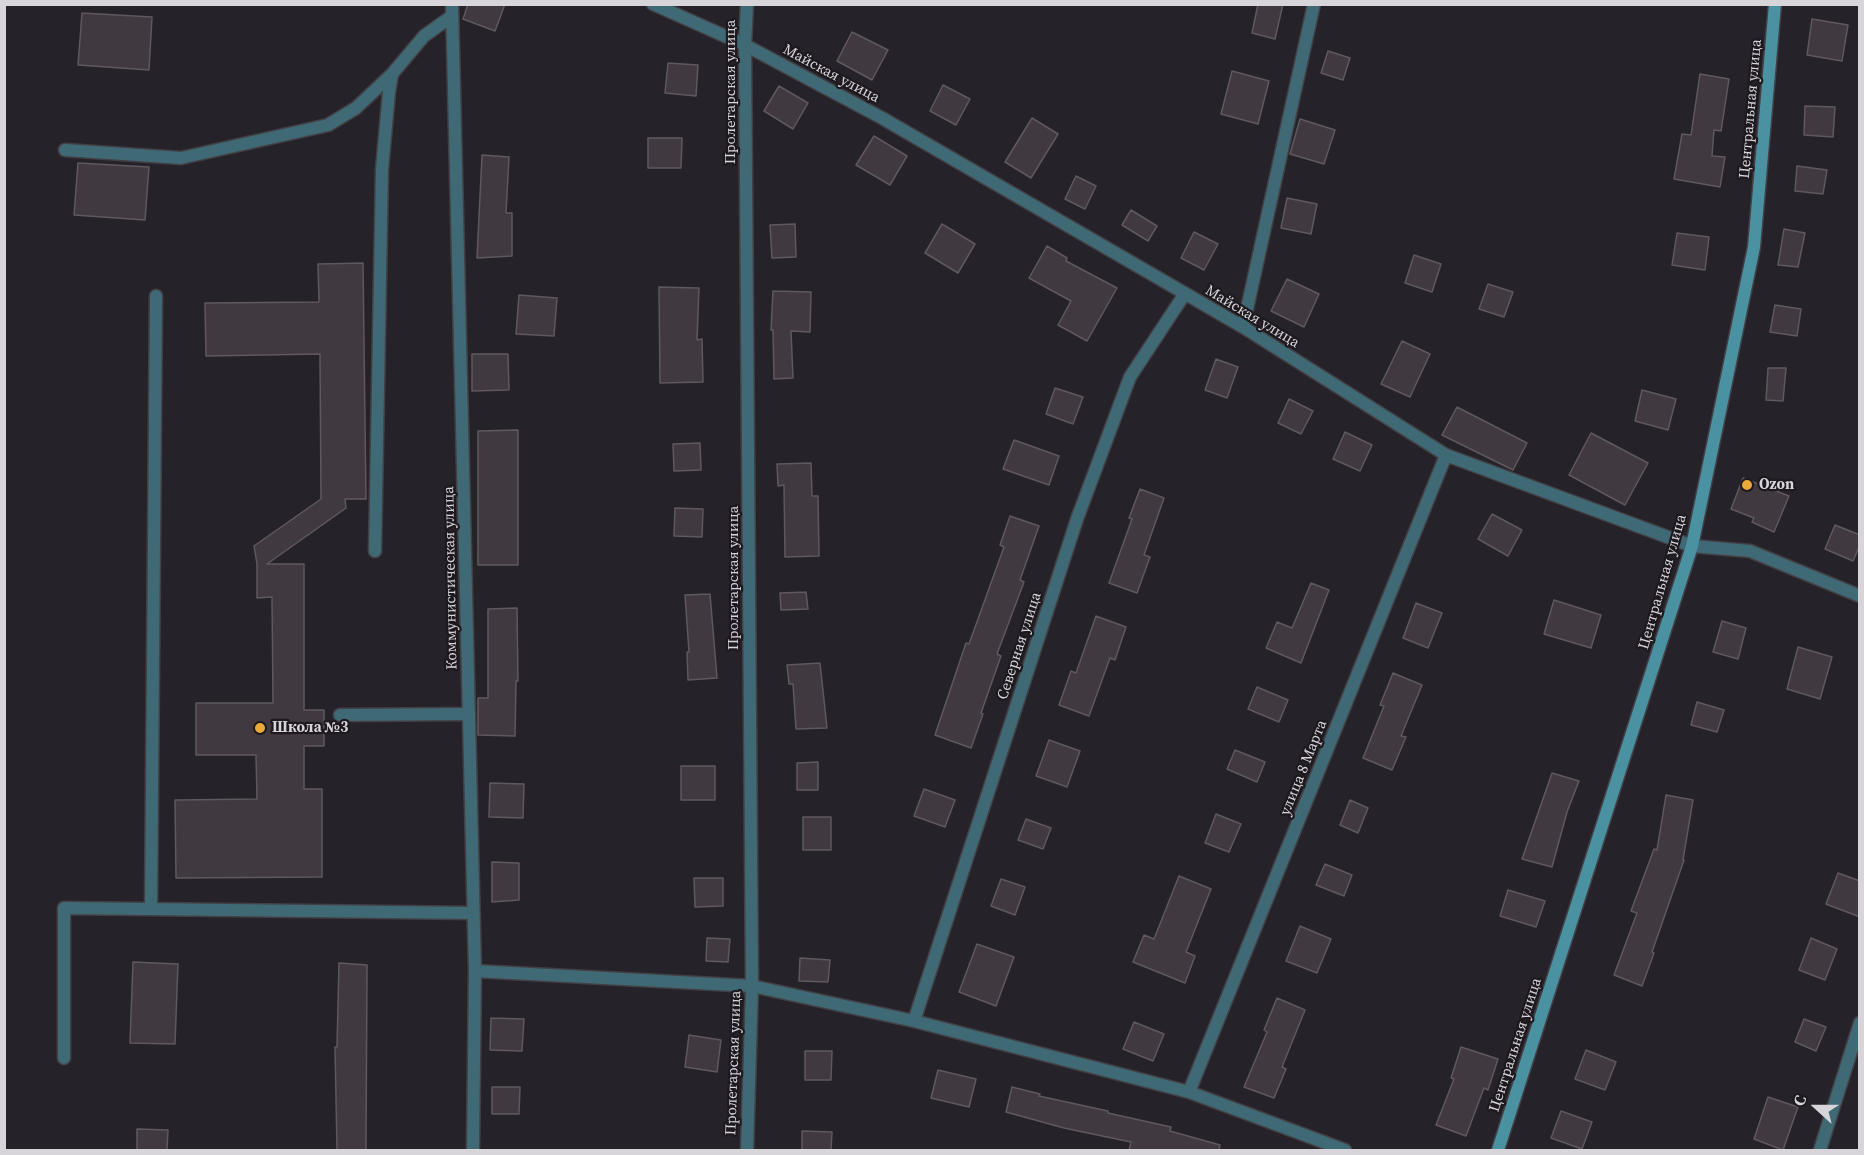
<!DOCTYPE html>
<html>
<head>
<meta charset="utf-8">
<style>
  body { margin:0 }
  #map { position:relative; width:1864px; height:1155px; overflow:hidden; background:#262229; font-family:"Source Serif 4",serif }
  canvas { display:block }
  .frame { position:absolute; inset:0; border:6px solid #d8d5da; pointer-events:none }
  .north { position:absolute; left:1786px; top:1077px; width:60px; height:60px; -webkit-text-stroke:4px #1d191f; paint-order:stroke; rotate:291deg; font-size:16px; font-weight:700; line-height:24px; text-align:center; color:#d8d5da }
  .north::after { content:''; display:block; margin:auto; width:21px; height:27px; background:#d8d5da; clip-path:polygon(50% 0,100% 100%,50% 72%,0 100%) }
</style>
</head>
<body>
<div id="map">
<canvas width="1864" height="1155"></canvas>
<div class="frame"></div>
<div class="north">С</div>
</div>
<script>
const ctx = document.querySelector('canvas').getContext('2d');
ctx.lineJoin = 'round';
function fillPath(path, color) { ctx.fillStyle = color; ctx.fill(path, 'evenodd'); }
const shape = rows => new Path2D(rows.map(r => 'M' + r).join(''));
function strokePath(path, color, width, dash) { ctx.strokeStyle = color; ctx.lineWidth = width; ctx.lineCap = dash ? 'butt' : 'round'; ctx.setLineDash(dash || []); ctx.stroke(path); }
function write(font, color, halo, rows, align = 'center') {
  ctx.font = font + ' "Source Serif 4",serif'; ctx.lineWidth = 4.5; ctx.setLineDash([]); ctx.textBaseline = 'middle'; ctx.strokeStyle = halo; ctx.fillStyle = color; for (const [text, x, y, turn = 0] of rows) {
    ctx.save(); ctx.translate(x, y); ctx.rotate((+turn || 0) * Math.PI / 180); ctx.textAlign = isNaN(turn) ? turn : align; if (halo) ctx.strokeText(text, 0, 0); ctx.fillText(text, 0, 0); ctx.restore();
  }
}
const building = shape([
  [468,4,505,4,495,31,463,19,468,4],
  [1258,4,1283,4,1275,39,1252,33,1258,4],
  [82,13,152,17,149,70,78,65,82,13],
  [1812,19,1848,25,1842,61,1807,55,1812,19],
  [852,32,888,50,872,80,837,61,852,32],
  [1328,51,1350,58,1343,80,1321,73,1328,51],
  [668,63,698,65,696,96,665,93,668,63],
  [1232,71,1269,81,1258,124,1221,114,1232,71],
  [1700,74,1729,79,1721,131,1714,130,1712,156,1725,157,1720,187,1674,179,1682,134,1691,135,1700,74],
  [943,85,970,99,956,125,930,111,943,85],
  [779,86,808,103,793,129,764,111,779,86],
  [1805,106,1835,107,1833,137,1804,135,1805,106],
  [1032,118,1058,134,1031,178,1005,162,1032,118],
  [1300,119,1335,130,1324,164,1290,154,1300,119],
  [874,136,907,156,890,185,856,165,874,136],
  [648,138,682,138,681,168,648,168,648,138],
  [482,155,509,157,506,213,512,213,512,256,477,258,482,155],
  [78,163,149,167,145,220,74,215,78,163],
  [1797,166,1827,170,1823,194,1795,191,1797,166],
  [1076,176,1096,186,1085,209,1065,199,1076,176],
  [1287,198,1317,204,1311,234,1281,228,1287,198],
  [1131,210,1157,226,1148,241,1122,225,1131,210],
  [795,224,796,257,772,258,770,225,795,224],
  [942,224,975,244,958,273,925,253,942,224],
  [1784,229,1805,233,1798,267,1778,265,1784,229],
  [1194,232,1218,244,1204,270,1181,258,1194,232],
  [1677,233,1709,237,1705,270,1672,265,1677,233],
  [1047,246,1067,258,1066,261,1117,288,1087,341,1058,325,1071,301,1029,278,1047,246],
  [1414,255,1441,264,1432,292,1405,283,1414,255],
  [363,263,366,499,345,499,346,508,267,564,304,564,304,710,324,710,324,746,304,746,304,789,322,789,322,877,176,878,175,800,257,799,256,755,196,755,196,703,273,703,272,597,257,598,257,564,254,546,321,499,320,354,206,356,205,303,319,302,318,264,363,263],
  [1287,279,1319,294,1304,327,1271,311,1287,279],
  [1488,284,1513,292,1504,317,1479,309,1488,284],
  [659,287,699,288,697,340,702,339,703,382,660,383,659,287],
  [773,291,811,292,810,332,791,331,793,378,774,379,773,330,771,330,773,291],
  [519,295,557,298,554,336,516,334,519,295],
  [1775,305,1801,309,1797,336,1770,332,1775,305],
  [1402,341,1430,354,1410,397,1381,384,1402,341],
  [472,354,508,354,509,390,472,391,472,354],
  [1216,359,1238,367,1227,398,1205,390,1216,359],
  [1768,368,1786,368,1783,401,1766,400,1768,368],
  [1055,388,1083,397,1073,424,1046,414,1055,388],
  [1642,390,1676,399,1668,430,1635,421,1642,390],
  [1289,399,1313,411,1301,434,1278,423,1289,399],
  [1457,407,1527,443,1513,470,1442,435,1457,407],
  [518,430,518,565,478,565,478,431,518,430],
  [1345,432,1372,445,1360,471,1333,459,1345,432],
  [1591,433,1648,463,1625,505,1569,475,1591,433],
  [1014,440,1059,456,1049,485,1003,469,1014,440],
  [700,443,701,470,674,471,673,444,700,443],
  [811,463,812,496,818,496,819,556,785,557,784,485,778,486,777,464,811,463],
  [1743,478,1789,496,1774,532,1752,522,1754,518,1731,509,1743,478],
  [1140,489,1164,498,1144,555,1150,557,1137,593,1109,583,1132,519,1129,518,1140,489],
  [675,508,703,509,702,537,674,536,675,508],
  [1492,514,1522,530,1508,556,1478,539,1492,514],
  [1010,516,1039,526,1020,580,1024,582,997,654,1001,656,981,713,983,714,971,748,935,735,966,643,969,644,1004,547,1000,545,1010,516],
  [1835,525,1860,535,1860,545,1853,561,1825,549,1835,525],
  [1311,583,1329,590,1301,663,1266,648,1277,622,1292,628,1311,583],
  [806,592,808,609,781,610,780,593,806,592],
  [710,594,717,678,688,680,687,652,689,652,685,595,710,594],
  [1554,600,1601,615,1591,648,1544,634,1554,600],
  [1416,603,1442,613,1428,648,1403,638,1416,603],
  [517,608,518,681,516,681,515,736,478,735,478,698,488,698,488,609,517,608],
  [1096,616,1126,627,1115,660,1110,658,1089,716,1059,705,1071,671,1076,673,1096,616],
  [1722,621,1746,628,1738,659,1713,652,1722,621],
  [1798,647,1832,657,1820,699,1787,689,1798,647],
  [820,663,827,728,796,729,793,684,789,684,787,665,820,663],
  [1393,673,1422,685,1401,736,1406,737,1392,770,1363,758,1384,706,1380,705,1393,673],
  [1257,687,1288,700,1279,722,1248,709,1257,687],
  [1697,702,1724,710,1717,732,1691,725,1697,702],
  [1049,740,1080,751,1067,787,1036,776,1049,740],
  [1235,750,1265,762,1257,782,1227,769,1235,750],
  [818,762,818,790,797,790,797,763,818,762],
  [681,766,715,766,715,800,681,800,681,766],
  [1552,773,1579,781,1567,812,1552,867,1522,859,1552,773],
  [490,783,524,784,523,818,489,817,490,783],
  [924,789,955,800,945,827,914,816,924,789],
  [1666,795,1693,800,1683,860,1684,860,1652,952,1654,953,1642,986,1614,975,1637,913,1631,911,1654,849,1657,850,1666,795],
  [1350,800,1368,808,1358,833,1340,825,1350,800],
  [1216,814,1241,824,1229,852,1205,843,1216,814],
  [803,817,831,817,831,850,803,850,803,817],
  [1026,819,1051,828,1043,849,1018,840,1026,819],
  [492,862,519,863,519,900,492,902,492,862],
  [1325,864,1352,875,1344,896,1316,885,1325,864],
  [1838,873,1860,881,1860,917,1826,904,1838,873],
  [1179,876,1211,889,1186,952,1195,956,1185,983,1133,962,1144,935,1154,939,1179,876],
  [694,878,723,878,723,906,695,907,694,878],
  [1001,879,1025,887,1015,915,991,906,1001,879],
  [1508,890,1545,901,1536,927,1500,916,1508,890],
  [1300,926,1331,939,1317,973,1286,961,1300,926],
  [707,938,730,939,728,962,706,961,707,938],
  [1811,938,1837,949,1825,980,1799,970,1811,938],
  [977,944,1014,957,996,1006,959,992,977,944],
  [800,958,830,960,828,982,799,981,800,958],
  [133,962,178,964,175,1044,130,1043,133,962],
  [339,963,367,965,366,1150,337,1150,335,1047,337,1047,339,963],
  [1277,998,1305,1010,1282,1067,1286,1069,1274,1098,1244,1087,1267,1032,1264,1030,1277,998],
  [491,1018,524,1019,522,1051,490,1050,491,1018],
  [1804,1019,1826,1027,1816,1051,1795,1042,1804,1019],
  [1134,1022,1164,1034,1153,1061,1123,1049,1134,1022],
  [689,1035,721,1040,717,1072,685,1067,689,1035],
  [1461,1047,1498,1059,1488,1090,1484,1088,1466,1136,1436,1125,1454,1079,1451,1078,1461,1047],
  [1586,1050,1616,1062,1605,1090,1575,1079,1586,1050],
  [805,1051,832,1051,831,1080,805,1080,805,1051],
  [938,1070,976,1079,969,1107,931,1098,938,1070],
  [492,1087,520,1087,519,1114,492,1114,492,1087],
  [1012,1087,1040,1094,1039,1096,1108,1111,1108,1113,1171,1127,1170,1131,1220,1145,1219,1150,1129,1150,1131,1142,1064,1128,1006,1112,1012,1087],
  [1768,1097,1798,1107,1783,1150,1754,1139,1768,1097],
  [1561,1111,1592,1122,1582,1149,1551,1138,1561,1111],
  [137,1129,168,1130,167,1150,137,1150,137,1129],
  [802,1131,832,1132,831,1150,802,1150,802,1131]
]);
const service = shape([
  [65,150,181,158,328,125,356,108,392,74],
  [375,551,382,169,389,92,392,74,424,36,452,16],
  [340,715,469,714],
  [151,909,156,296],
  [64,1058,64,908,473,913]
]);
const minor = shape([
  [452,4,475,971,473,1150],
  [653,4,745,45,882,118,1243,327,1446,455,1692,546,1750,551,1860,596],
  [1243,327,1314,4],
  [475,971,752,986,914,1021,1189,1092,1345,1150],
  [914,1021,1077,519,1130,377,1184,295],
  [1189,1092,1446,455],
  [747,1150,752,986,745,45,747,4],
  [1820,1150,1860,1023]
]);
const secondary = shape([
  [1498,1150,1692,546,1754,247,1775,4]
]);
const markers = [
  [1747,485,6,"#eba939"],
  [260,728,6,"#eba939"]
];
const streetNames = [
  ["Майская улица",831,74,28],
  ["Пролетарская улица",731,92,-90],
  ["Центральная улица",1751,109,-85],
  ["Майская улица",1252,317,31],
  ["Коммунистическая улица",451,578,-91],
  ["Пролетарская улица",734,578,-90],
  ["Центральная улица",1663,582,-74],
  ["Северная улица",1020,646,-72],
  ["улица 8 Марта",1304,768,-68],
  ["Центральная улица",1516,1045,-72],
  ["Пролетарская улица",734,1063,-88]
];
const poiNames = [
  ["Ozon",1759,485],
  ["Школа №3",272,728]
];
fillPath(building, '#403a40');
strokePath(building, '#5f585f', 1.5);
strokePath(service, '#423f45', 15);
strokePath(minor, '#423f45', 15);
strokePath(secondary, '#423f45', 15);
strokePath(service, '#3f6a75', 12);
strokePath(minor, '#3f6a75', 12);
strokePath(secondary, '#4a91a2', 12);
for (const [x, y, r, color] of markers) { const dot = new Path2D(); dot.arc(x, y, r, 0, 2 * Math.PI); ctx.fillStyle = color; ctx.fill(dot); strokePath(dot, '#1d191f', 2); }
write('15px', '#d8d5da', '#1d191f', streetNames);
write('bold 15px', '#d8d5da', '#1d191f', poiNames, 'left');
</script>
</body>
</html>
